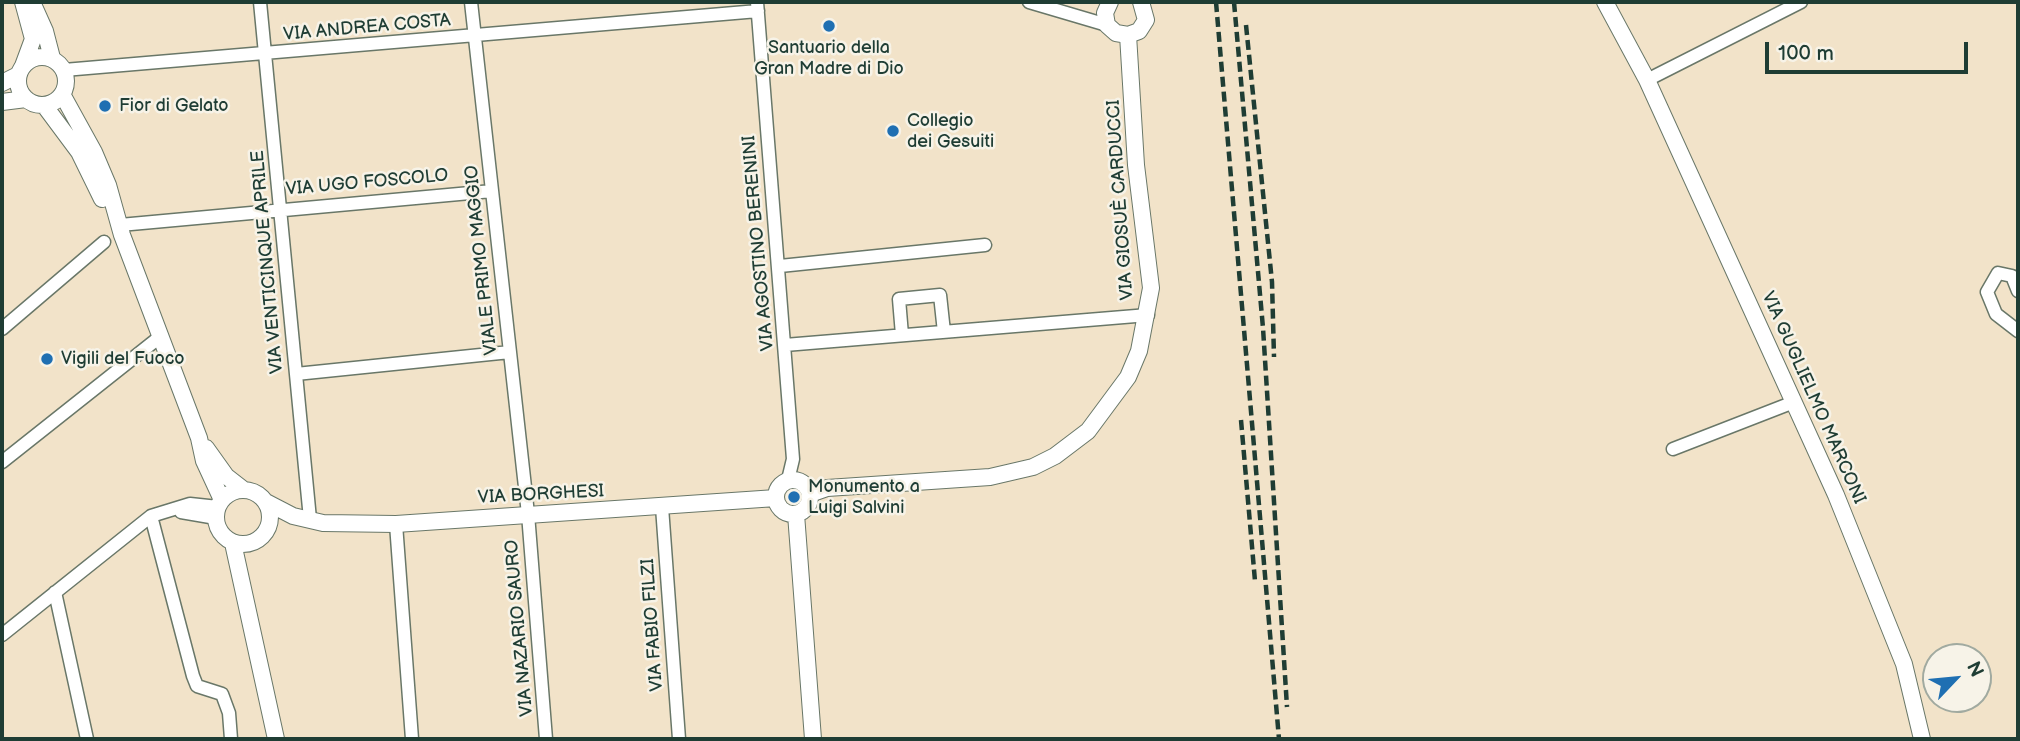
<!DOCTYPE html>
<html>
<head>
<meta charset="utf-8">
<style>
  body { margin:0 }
  #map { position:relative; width:2020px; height:741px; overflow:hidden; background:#f2e3c9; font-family:"Balsamiq Sans",sans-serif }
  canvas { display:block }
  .frame { position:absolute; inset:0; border:4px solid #1f3d34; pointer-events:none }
  .north { position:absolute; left:1922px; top:643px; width:70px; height:70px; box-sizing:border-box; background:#f7f3e8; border:2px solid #a1aaa0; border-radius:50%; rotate:64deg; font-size:19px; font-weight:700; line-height:28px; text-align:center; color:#1f3d34 }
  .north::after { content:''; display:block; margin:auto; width:24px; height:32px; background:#1f6fb2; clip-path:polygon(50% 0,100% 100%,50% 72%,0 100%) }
  .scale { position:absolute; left:1765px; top:42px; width:203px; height:32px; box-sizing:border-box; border:4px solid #1f3d34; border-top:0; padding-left:9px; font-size:21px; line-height:24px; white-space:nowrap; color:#1f3d34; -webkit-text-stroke:5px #f7f3e8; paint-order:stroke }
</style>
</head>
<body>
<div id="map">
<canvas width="2020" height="741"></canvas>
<div class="frame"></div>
<div class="north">N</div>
<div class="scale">100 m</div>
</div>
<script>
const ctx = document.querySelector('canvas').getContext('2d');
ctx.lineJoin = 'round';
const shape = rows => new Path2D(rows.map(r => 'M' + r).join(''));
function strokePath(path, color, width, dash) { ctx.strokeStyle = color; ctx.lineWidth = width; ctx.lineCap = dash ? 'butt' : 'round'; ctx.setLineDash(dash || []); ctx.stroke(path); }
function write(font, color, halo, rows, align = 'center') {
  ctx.font = font + ' "Balsamiq Sans",sans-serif'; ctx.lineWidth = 5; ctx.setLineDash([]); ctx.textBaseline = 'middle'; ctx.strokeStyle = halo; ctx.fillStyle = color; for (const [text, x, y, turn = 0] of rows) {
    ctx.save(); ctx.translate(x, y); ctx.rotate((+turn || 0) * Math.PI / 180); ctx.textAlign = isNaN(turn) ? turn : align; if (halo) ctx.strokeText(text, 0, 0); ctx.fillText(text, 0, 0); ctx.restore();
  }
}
const street = shape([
  [260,2,310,519],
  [471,2,528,514,546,739],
  [757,2,793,459,788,480],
  [1029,2,1107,25],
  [64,70,758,11],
  [1647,80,1801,2],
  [120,225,492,191],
  [780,266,985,245],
  [2018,291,2012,276,1998,273,1987,292,1996,314,2018,331],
  [2,329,104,242],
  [902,335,899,299,940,295,944,332],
  [785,345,1148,315],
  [296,374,510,352],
  [1673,449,1794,402],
  [2,462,161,336],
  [662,507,679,739],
  [181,512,216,518],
  [151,516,193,676,197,686,222,694,229,713,231,739],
  [396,524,412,739],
  [55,592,87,739],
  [2,635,151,516,190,504,218,507]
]);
const secondary = shape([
  [32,2,45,31,52,58],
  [1110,2,1105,13,1107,25,1116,33,1128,35,1139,31,1146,20,1141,2],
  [1605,2,1647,80,1836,495,1904,664,1922,739],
  '18 81a24 24 0 1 1 48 0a24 24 0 1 1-48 0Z',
  [23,66,33,39,23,2],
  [2,83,18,75],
  [62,94,94,152,108,185,122,235,199,438,204,461,222,500],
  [2,102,26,99],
  [44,105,79,152,102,199],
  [206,448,226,476,244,490],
  '776 497a17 17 0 1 1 34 0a17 17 0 1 1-34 0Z',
  '216 517a27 27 0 1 1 54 0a27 27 0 1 1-54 0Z',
  [810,494,827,488,990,477,1033,467,1055,456,1088,431,1128,377,1139,351,1151,288,1136,165,1128,35],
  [266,502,293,516,323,523,396,524,776,498],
  [796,514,813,739],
  [233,543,276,739]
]);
const rail = shape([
  [1216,2,1279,739],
  [1234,2,1263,328,1287,707],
  [1246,25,1272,282,1274,357],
  [1241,420,1255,581]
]);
const markers = [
  [829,26,7,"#1f6fb2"],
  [105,106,7,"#1f6fb2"],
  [893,131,7,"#1f6fb2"],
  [47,359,7,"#1f6fb2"],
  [794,497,7,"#1f6fb2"]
];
const streetNames = [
  ["VIA ANDREA COSTA",367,28,-5],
  ["VIA UGO FOSCOLO",367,183,-5],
  ["VIA GIOSUÈ CARDUCCI",1121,200,-94],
  ["VIA AGOSTINO BERENINI",759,243,-95],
  ["VIALE PRIMO MAGGIO",482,260,-96],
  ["VIA VENTICINQUE APRILE",268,262,-95],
  ["VIA GUGLIELMO MARCONI",1813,398,66],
  ["VIA BORGHESI",541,495,-3],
  ["VIA FABIO FILZI",653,625,-94],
  ["VIA NAZARIO SAURO",520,628,-95]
];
const poiNames = [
  ["Santuario della",829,48,"center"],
  ["Gran Madre di Dio",829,69,"center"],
  ["Fior di Gelato",119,106],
  ["Collegio",907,121],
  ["dei Gesuiti",907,142],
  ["Vigili del Fuoco",61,359],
  ["Monumento a",808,487],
  ["Luigi Salvini",808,508]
];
strokePath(street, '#697768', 15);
strokePath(secondary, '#697768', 18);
strokePath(street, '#fff', 12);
strokePath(secondary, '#fff', 16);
strokePath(rail, '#1f3d34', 4.5, [10, 5]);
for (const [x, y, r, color] of markers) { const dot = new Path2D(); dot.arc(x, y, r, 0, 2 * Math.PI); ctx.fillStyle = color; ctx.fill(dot); strokePath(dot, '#f7f3e8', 2.5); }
write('18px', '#1f3d34', '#f7f3e8', streetNames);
write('18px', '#1f3d34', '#f7f3e8', poiNames, 'left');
</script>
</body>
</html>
